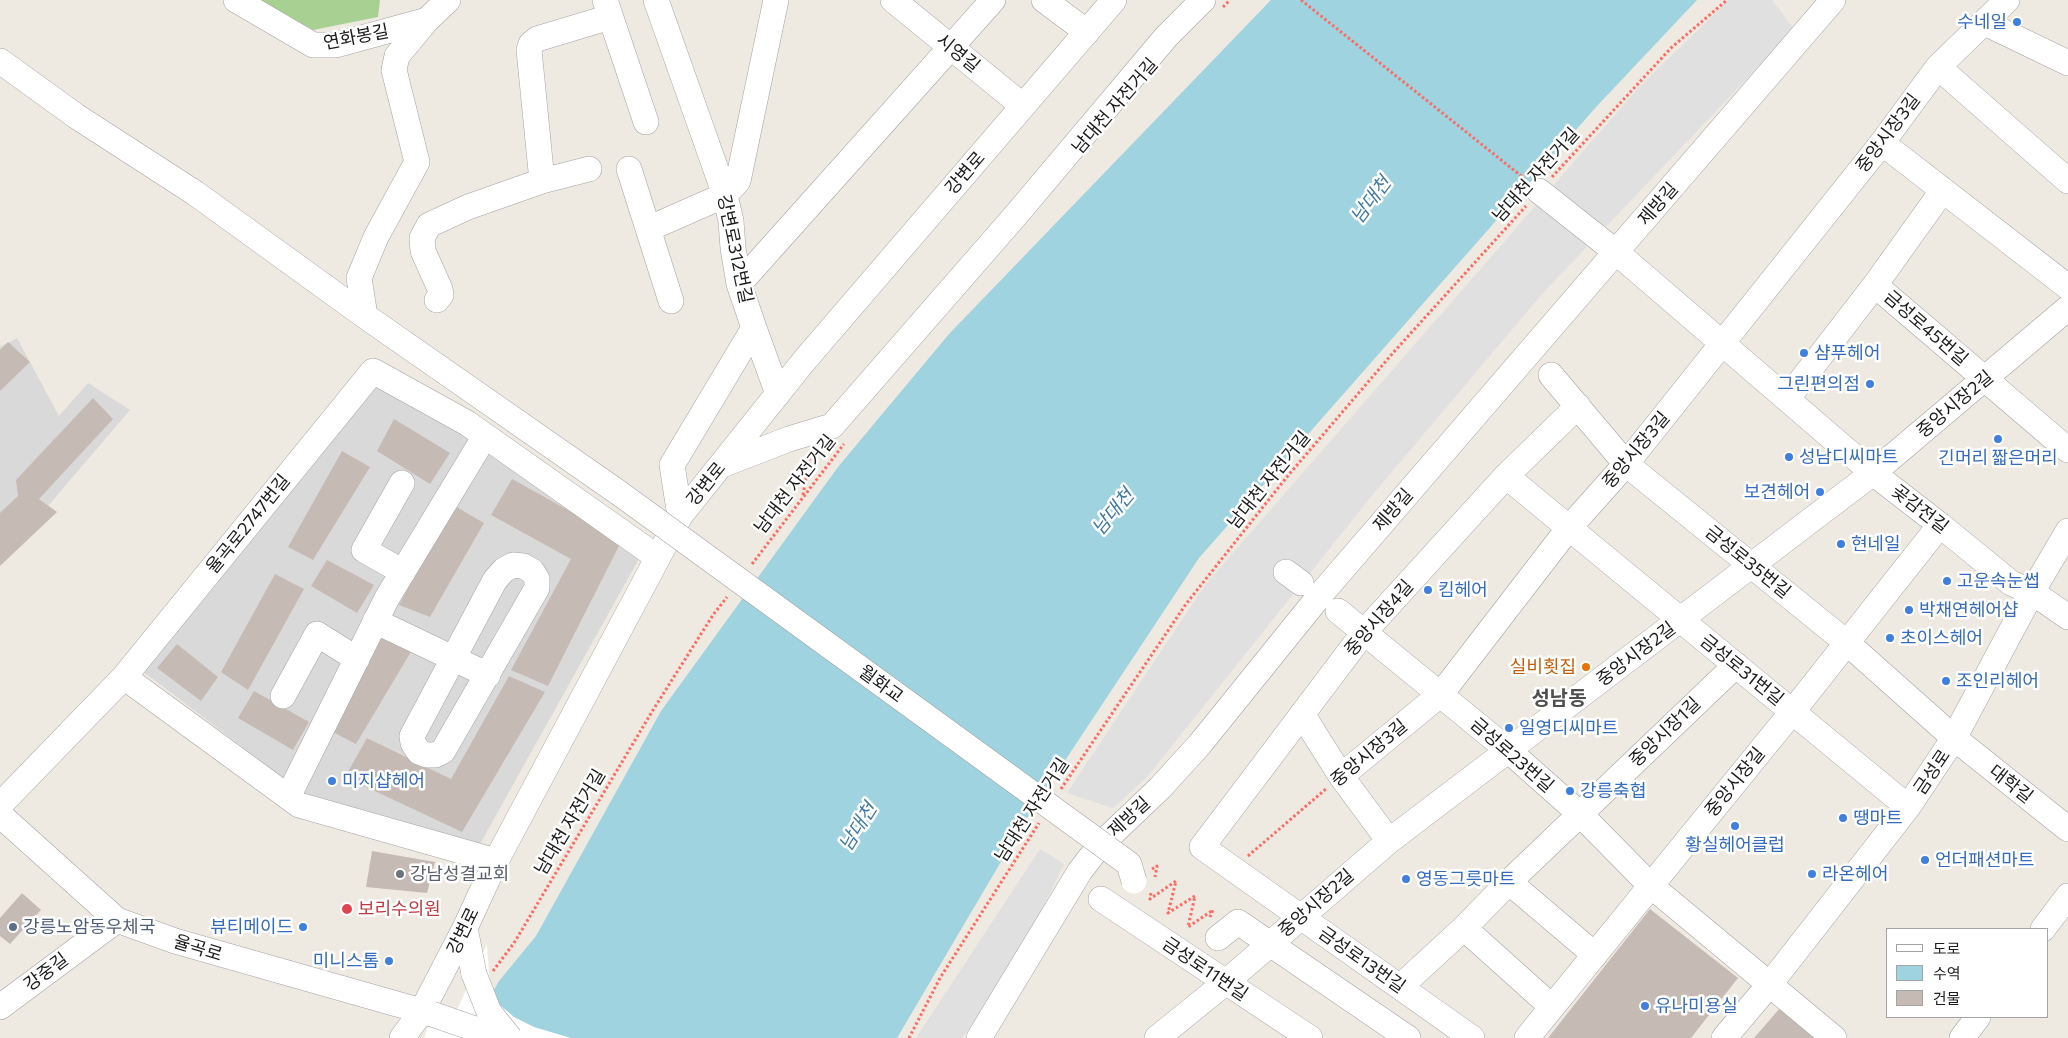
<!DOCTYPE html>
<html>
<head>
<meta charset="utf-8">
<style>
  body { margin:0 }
  #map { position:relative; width:2068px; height:1038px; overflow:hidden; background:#eee9e1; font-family:Commissioner,"Noto Sans KR",sans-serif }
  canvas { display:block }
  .legend { position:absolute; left:1886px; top:928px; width:162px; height:90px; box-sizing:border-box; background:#fff; border:1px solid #a4a4a4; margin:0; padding:6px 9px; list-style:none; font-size:15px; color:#1c1c1c }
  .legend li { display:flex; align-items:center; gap:10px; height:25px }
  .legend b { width:25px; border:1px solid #a4a4a4 }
</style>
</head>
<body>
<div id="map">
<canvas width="2068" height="1038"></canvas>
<ul class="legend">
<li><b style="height:6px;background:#fff"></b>도로</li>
<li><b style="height:14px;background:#9ed3df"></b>수역</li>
<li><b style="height:14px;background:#c6bbb4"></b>건물</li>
</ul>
</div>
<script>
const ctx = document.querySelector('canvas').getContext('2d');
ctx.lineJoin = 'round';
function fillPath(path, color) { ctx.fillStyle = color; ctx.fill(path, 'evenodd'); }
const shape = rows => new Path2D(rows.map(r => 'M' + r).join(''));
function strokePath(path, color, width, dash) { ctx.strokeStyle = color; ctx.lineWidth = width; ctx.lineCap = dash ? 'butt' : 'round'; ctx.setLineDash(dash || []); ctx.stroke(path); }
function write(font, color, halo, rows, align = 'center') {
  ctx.font = font + ' Commissioner,"Noto Sans KR",sans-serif'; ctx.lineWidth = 5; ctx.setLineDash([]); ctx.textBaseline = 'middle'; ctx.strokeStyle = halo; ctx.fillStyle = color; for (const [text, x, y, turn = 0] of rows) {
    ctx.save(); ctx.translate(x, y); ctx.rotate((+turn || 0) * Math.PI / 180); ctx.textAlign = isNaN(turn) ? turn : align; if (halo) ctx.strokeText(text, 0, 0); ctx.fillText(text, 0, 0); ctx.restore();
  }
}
const residential = shape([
  [17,338,59,416,88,383,130,410,0,562,0,347],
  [378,382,462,429,640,557,480,844,308,797,136,666]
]);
const forest = shape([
  [258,0,380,0,378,17,313,30]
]);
const parking = shape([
  [1729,0,1772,0,1794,29,1542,294,1374,493,1147,777,1113,808,1067,793,1205,585,1640,86],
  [1040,849,1064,864,1018,959,962,1038,916,1038]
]);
const water = shape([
  [1271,0,1697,0,1597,106,1199,558,1025,821,897,1038,477,1038,491,995,499,981,536,936,661,711,838,467,949,334]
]);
const pier = shape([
  [487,944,490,989,500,1005,514,1017,534,1027,571,1038,424,1038,435,1004,456,1012]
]);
const building = shape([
  [8,342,30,362,0,391,0,350],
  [93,398,113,419,39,499,57,512,0,566,0,513,18,496,16,480],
  [394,419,450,453,430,484,377,451],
  [342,451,370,467,313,560,288,547],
  [512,479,622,540,548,686,511,670,571,559,491,515],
  [453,505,484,523,430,617,399,605],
  [327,560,374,585,357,613,311,586],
  [275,574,304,589,248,690,221,672],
  [384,634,412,650,356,744,331,731],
  [177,644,218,677,201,701,157,668],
  [509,676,545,692,462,832,345,777,367,738,451,779],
  [254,691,309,722,293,750,238,718],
  [372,851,435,862,427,893,366,887],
  [22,893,41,910,10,944,0,936,0,918],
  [1650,909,1738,978,1691,1038,1548,1038],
  [1781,1007,1817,1038,1754,1038]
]);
const path = shape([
  [1301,0,1525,179],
  [1223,7,1230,0],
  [1552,177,1671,48,1727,0],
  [803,495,810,455],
  [752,564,844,444],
  [1061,789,1186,604,1286,478,1392,354,1526,206],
  [1248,856,1327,788],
  [1152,869,1157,866,1155,877],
  [1151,893,1150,899,1176,881,1168,913,1195,896,1188,927,1213,910,1210,917],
  [493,971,514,943,653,710,713,615,727,597],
  [909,1038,940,978,1039,823]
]);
const minor = shape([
  [236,0,313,45,336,45,427,20,448,0],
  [605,0,646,122],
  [656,0,725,195,731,221,733,248,739,284,754,328,672,465,680,516],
  [893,0,1023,106],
  [1044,0,1087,32],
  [1985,23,2068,63],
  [0,61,76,116,195,193,365,316,619,493],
  [1938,67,2068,181],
  [1882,143,2068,287],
  [629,169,671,301],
  [542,181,529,50,531,44,537,39,610,17],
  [1539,191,1616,252,1873,473,1940,525,2011,583,2032,592,2068,617],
  [648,229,725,195,738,181,776,0],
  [739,284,993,0],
  [1875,285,2068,450],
  [437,300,441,295,440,289,423,251,422,238,429,225,468,207,542,181,589,169],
  [365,316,359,278,376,237,417,162,394,70,397,56,427,20],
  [754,328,778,394],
  [1551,375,1626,464,1846,642,1954,738,2068,829],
  [1787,399,1875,285,1943,190],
  [722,465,789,439,832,426,1016,215,1166,37,1203,0],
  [1506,476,1908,807],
  [402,483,364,550,403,572],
  [513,565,523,566,532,571,537,579,537,588,443,751,435,755,427,755,419,752,413,743,412,736,495,580,504,570,513,565],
  [1286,572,1301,583],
  [1338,611,1508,750,1580,814,1650,885,1834,1038],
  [375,621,488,675],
  [124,677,299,805,496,861],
  [283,696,317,634,357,659],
  [1302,714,1341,776,1389,841],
  [1341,776,1441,694,1568,529,1626,464,1882,143,1938,67,2007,0],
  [288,797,387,598,485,436],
  [0,805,124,677,373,371,467,423,657,557],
  [0,815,117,920,175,941,432,1014],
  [1509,882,1595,955],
  [1101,899,1310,1038],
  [465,928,474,974],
  [1464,928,1552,1007],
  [2043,929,2068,896],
  [1218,938,1238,922,1408,1038],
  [1400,987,1464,928,1509,882,1736,665],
  [0,1007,117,920],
  [402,1038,422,1011,465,928,496,861,680,516,804,361,1114,0],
  [979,1038,1080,871,1100,845,1160,788,1200,744,1321,594,1833,0],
  [1157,1038,1225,983,1389,841,1873,473,2068,308],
  [1472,1038,1202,847,1365,631,1506,476,1578,406],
  [1527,1038,1793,711,1940,525],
  [1724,1038,1770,984,1908,807,1954,738,2032,592,2068,531],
  [1962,1038,1978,1017]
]);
const minorBridge = shape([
  [619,493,1129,864,1134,881],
  [474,974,489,1012,510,1038],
  [432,1014,501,1038]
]);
const markers = [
  [2017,22,5,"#3f7fe0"],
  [1804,353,5,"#3f7fe0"],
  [1870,384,5,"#3f7fe0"],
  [1998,439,5,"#3f7fe0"],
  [1789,457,5,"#3f7fe0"],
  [1820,492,5,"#3f7fe0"],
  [1841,544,5,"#3f7fe0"],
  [1947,581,5,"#3f7fe0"],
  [1428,590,5,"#3f7fe0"],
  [1909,610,5,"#3f7fe0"],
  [1890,638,5,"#3f7fe0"],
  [1586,667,5,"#e8710a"],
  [1946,681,5,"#3f7fe0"],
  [1509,728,5,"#3f7fe0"],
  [332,781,5,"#3f7fe0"],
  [1570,791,5,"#3f7fe0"],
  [1843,818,5,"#3f7fe0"],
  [1735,826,5,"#3f7fe0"],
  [1925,860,5,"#3f7fe0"],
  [400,874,5,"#6b7280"],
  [1812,874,5,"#3f7fe0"],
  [1406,879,5,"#3f7fe0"],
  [347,909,6,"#e0444e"],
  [13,927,5,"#5c6f8a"],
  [303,927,5,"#3f7fe0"],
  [389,961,5,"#3f7fe0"],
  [1645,1006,5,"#3f7fe0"]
];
const shopNames = [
  ["수네일",2007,22,"right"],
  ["샴푸헤어",1814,353],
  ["그린편의점",1860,384,"right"],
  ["성남디씨마트",1799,457],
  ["긴머리 짧은머리",1998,458,"center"],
  ["보견헤어",1810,492,"right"],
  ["현네일",1851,544],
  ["고운속눈썹",1957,581],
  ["킴헤어",1438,590],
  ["박채연헤어샵",1919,610],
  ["초이스헤어",1900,638],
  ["조인리헤어",1956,681],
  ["일영디씨마트",1519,728],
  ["미지샵헤어",342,781],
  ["강릉축협",1580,791],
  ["땡마트",1853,818],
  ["황실헤어클럽",1735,845,"center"],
  ["언더패션마트",1935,860],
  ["라온헤어",1822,874],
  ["영동그릇마트",1416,879],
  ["뷰티메이드",293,927,"right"],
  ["미니스톰",379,961,"right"],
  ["유나미용실",1655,1006]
];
const streetNames = [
  ["연화봉길",356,37,-11],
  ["시영길",958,53,39],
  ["남대천 자전거길",1115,106,-49],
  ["중앙시장3길",1888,133,-53],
  ["강변로",965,173,-49],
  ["남대천 자전거길",1536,175,-48],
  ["제방길",1658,204,-49],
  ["강변로312번길",735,249,78],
  ["금성로45번길",1926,328,41],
  ["중앙시장2길",1955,404,-40],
  ["중앙시장3길",1636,450,-50],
  ["남대천 자전거길",1269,480,-51],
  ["강변로",706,484,-51],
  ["남대천 자전거길",795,484,-52],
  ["곶감전길",1920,509,38],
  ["제방길",1393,510,-49],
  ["율곡로2747번길",248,524,-51],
  ["금성로35번길",1748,562,39],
  ["중앙시장4길",1379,618,-49],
  ["중앙시장2길",1636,654,-37],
  ["금성로31번길",1742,670,39],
  ["월화교",881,684,36],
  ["중앙시장1길",1665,732,-44],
  ["중앙시장3길",1369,753,-40],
  ["금성로23번길",1512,755,41],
  ["금성로",1932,772,-56],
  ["중앙시장길",1735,782,-51],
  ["대학길",2011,784,38],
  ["남대천 자전거길",1032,810,-57],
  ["제방길",1129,817,-43],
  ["남대천 자전거길",570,822,-59],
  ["중앙시장2길",1316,903,-41],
  ["강변로",463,931,-64],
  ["율곡로",198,948,17],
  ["금성로13번길",1362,960,35],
  ["금성로11번길",1205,969,34],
  ["강중길",46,972,-37]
];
const foodNames = [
  ["실비횟집",1576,667]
];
const worshipNames = [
  ["강남성결교회",410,874]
];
const healthNames = [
  ["보리수의원",358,909]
];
const serviceNames = [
  ["강릉노암동우체국",23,927]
];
const waterNames = [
  ["남대천",1371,200,-53],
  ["남대천",1113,512,-50],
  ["남대천",858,827,-58]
];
const quarterNames = [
  ["성남동",1559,698]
];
fillPath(residential, '#dad9d9');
fillPath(forest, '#a8d093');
fillPath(parking, '#e0e0e0');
fillPath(water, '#9ed3df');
fillPath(pier, '#fff');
fillPath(building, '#c6bbb4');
strokePath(minor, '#a3a3a3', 26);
strokePath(path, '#ff6a61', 3, [2.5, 2.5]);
strokePath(minor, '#fff', 25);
strokePath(minorBridge, '#a3a3a3', 26, []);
strokePath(minorBridge, '#fff', 25);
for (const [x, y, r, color] of markers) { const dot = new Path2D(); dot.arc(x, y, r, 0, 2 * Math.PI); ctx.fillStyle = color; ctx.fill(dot); strokePath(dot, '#fff', 2); }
write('18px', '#366cbe', '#fff', shopNames, 'left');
write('18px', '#1c1c1c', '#fff', streetNames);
write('18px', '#c56008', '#fff', foodNames, 'right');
write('18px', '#5b616d', '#fff', worshipNames, 'left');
write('18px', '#be3a42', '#fff', healthNames, 'left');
write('18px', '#4e5e75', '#fff', serviceNames, 'left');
write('italic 19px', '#417aa8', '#fff', waterNames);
write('bold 20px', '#4f4f4f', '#fff', quarterNames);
</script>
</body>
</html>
